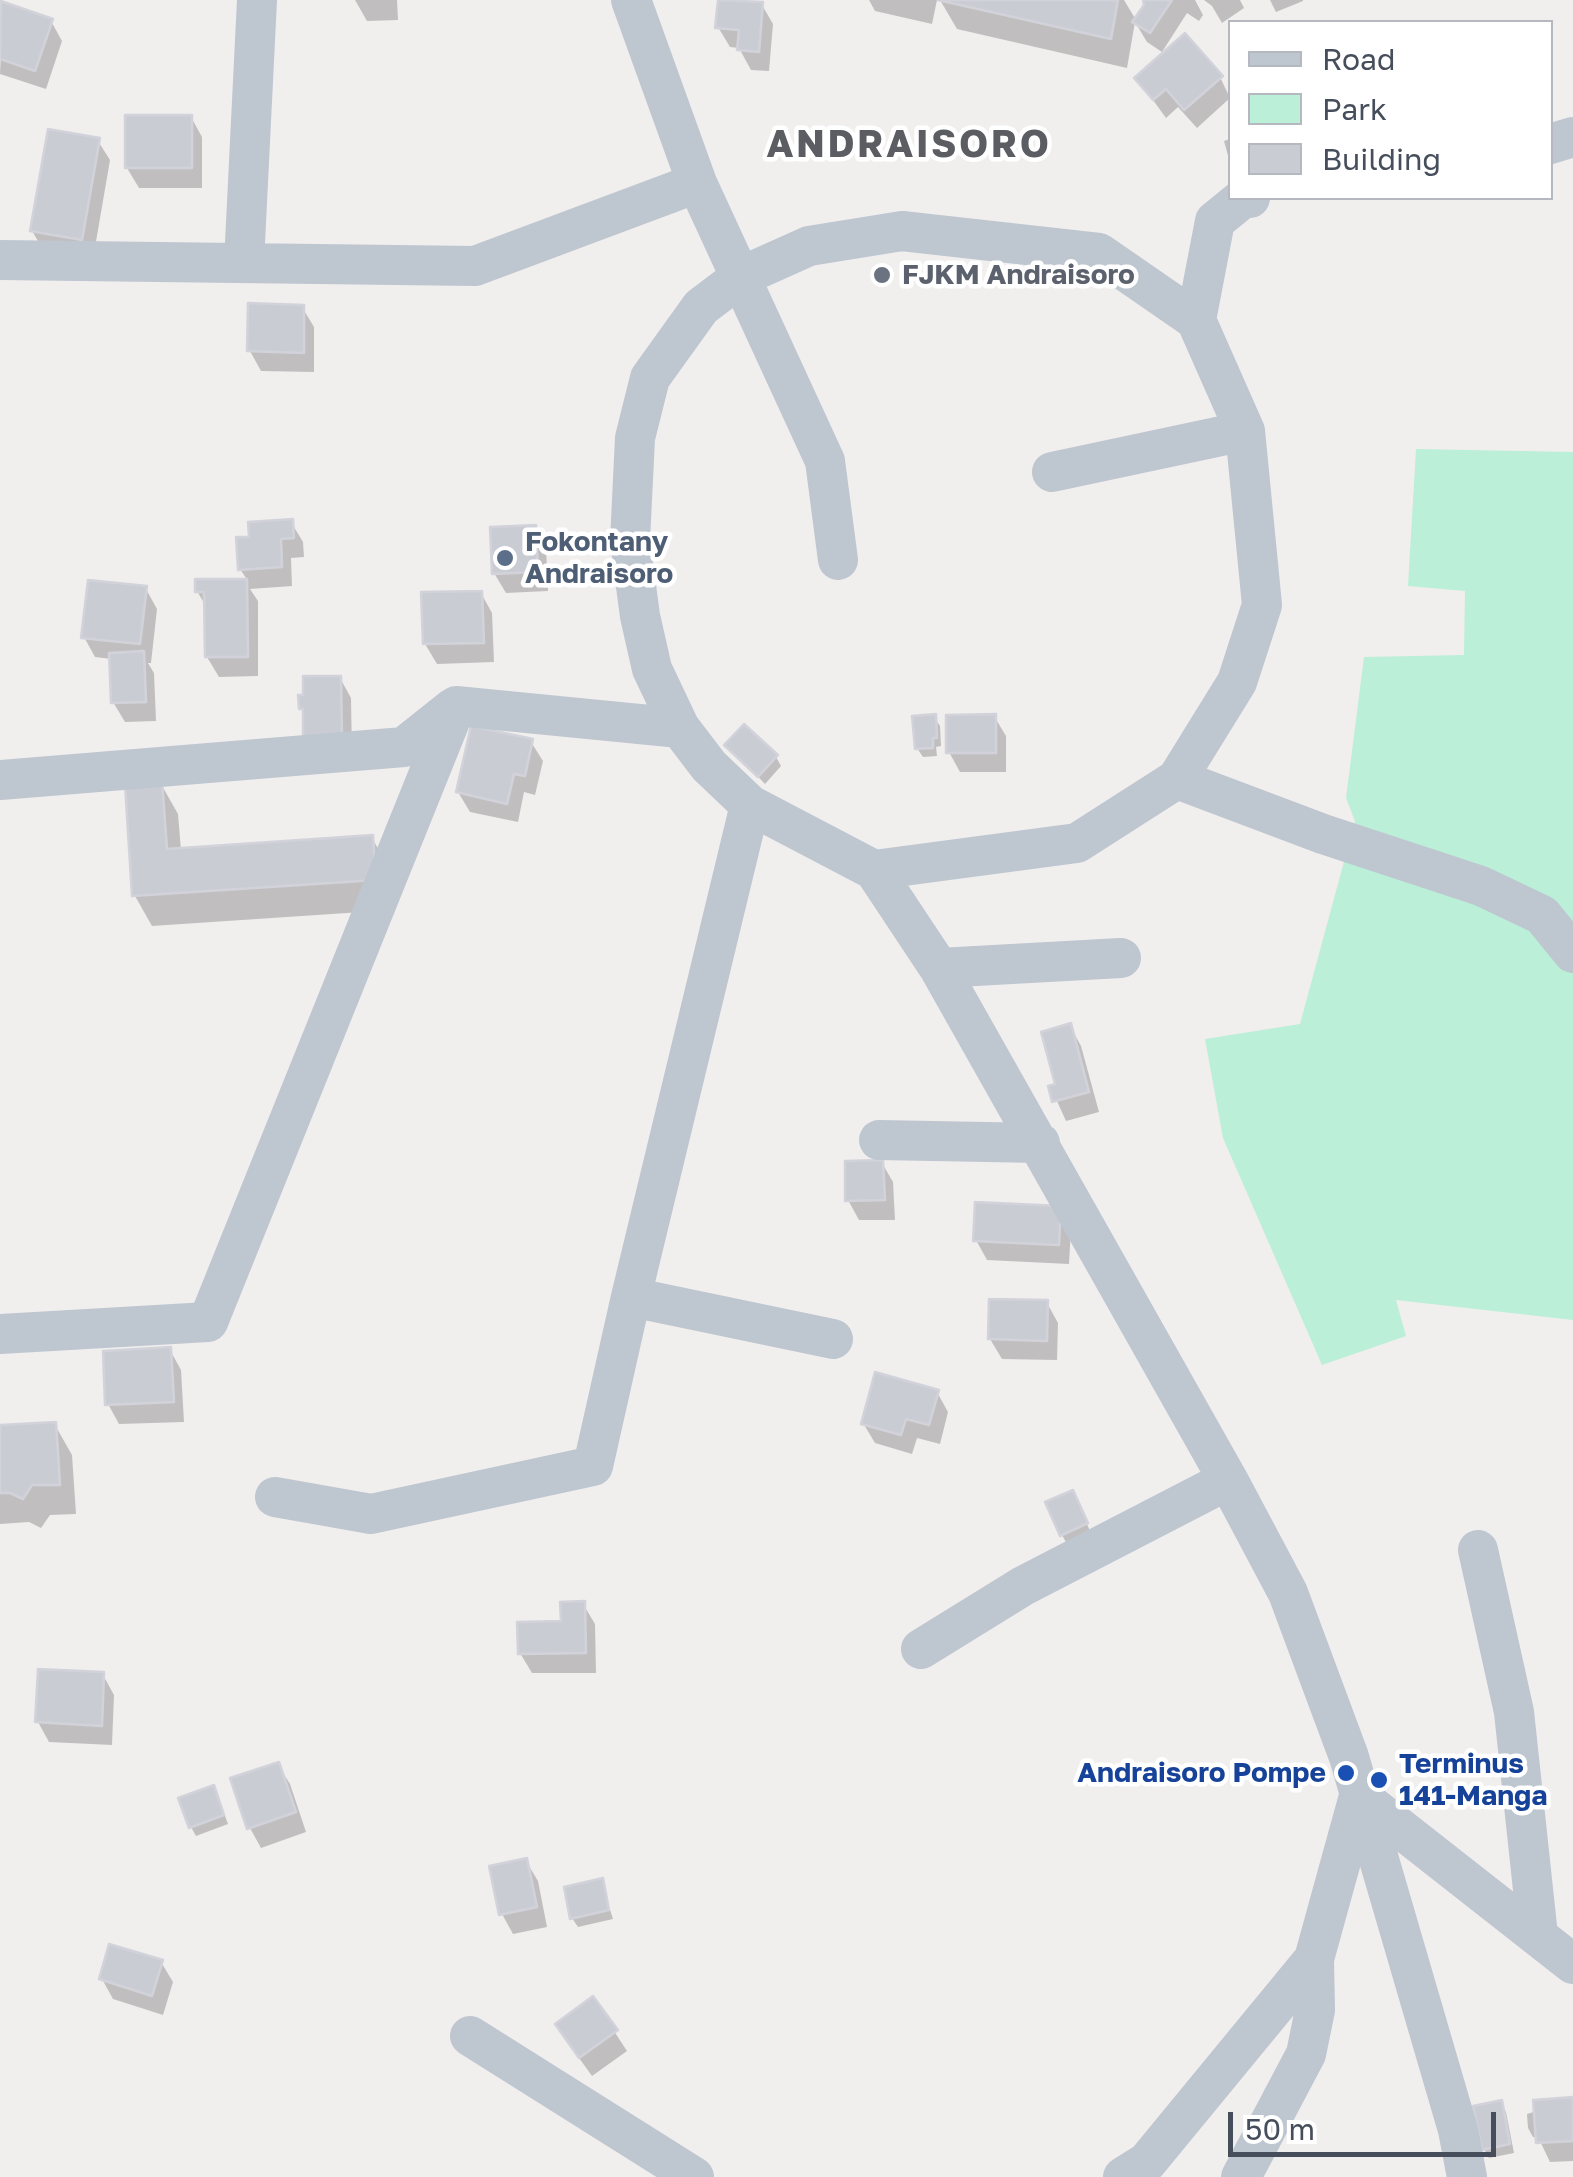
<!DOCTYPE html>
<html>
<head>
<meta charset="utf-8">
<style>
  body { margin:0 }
  #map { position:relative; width:1573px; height:2177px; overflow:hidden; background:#f1eeee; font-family:"Golos Text",sans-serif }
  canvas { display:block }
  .legend { position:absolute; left:1228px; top:20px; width:325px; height:180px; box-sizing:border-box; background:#fff; border:2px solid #b5b8be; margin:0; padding:12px 18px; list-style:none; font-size:30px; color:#464e5c }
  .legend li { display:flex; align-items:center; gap:20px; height:50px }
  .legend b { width:50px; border:2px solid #b5b8be }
  .scale { position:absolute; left:1228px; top:2112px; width:268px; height:45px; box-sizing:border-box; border:5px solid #464e5c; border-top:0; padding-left:12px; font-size:30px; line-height:35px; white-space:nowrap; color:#464e5c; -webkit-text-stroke:8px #fff; paint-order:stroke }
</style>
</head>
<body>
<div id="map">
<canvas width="1573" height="2177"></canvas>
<ul class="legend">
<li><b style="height:12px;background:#bec6d0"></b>Road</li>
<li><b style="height:28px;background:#bbefd8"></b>Park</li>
<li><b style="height:28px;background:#caccd4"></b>Building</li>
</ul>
<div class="scale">50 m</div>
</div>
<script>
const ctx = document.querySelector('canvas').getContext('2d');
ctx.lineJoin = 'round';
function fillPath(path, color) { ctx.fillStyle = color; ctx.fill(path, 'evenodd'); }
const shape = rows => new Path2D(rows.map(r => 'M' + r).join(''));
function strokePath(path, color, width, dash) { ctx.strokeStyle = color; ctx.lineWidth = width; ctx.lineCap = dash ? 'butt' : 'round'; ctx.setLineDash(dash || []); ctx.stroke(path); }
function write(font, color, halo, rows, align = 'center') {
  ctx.font = font + ' "Golos Text",sans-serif'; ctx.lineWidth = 9; ctx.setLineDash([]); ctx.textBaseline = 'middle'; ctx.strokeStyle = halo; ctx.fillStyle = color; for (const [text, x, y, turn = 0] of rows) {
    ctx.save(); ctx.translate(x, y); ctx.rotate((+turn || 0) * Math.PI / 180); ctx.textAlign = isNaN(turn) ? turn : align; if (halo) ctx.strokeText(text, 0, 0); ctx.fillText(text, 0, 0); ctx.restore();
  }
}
const green = shape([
  [1416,449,1573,452,1573,1320,1396,1300,1406,1336,1322,1365,1223,1138,1205,1039,1300,1024,1355,821,1346,798,1364,657,1464,655,1465,591,1408,586]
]);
const shadow = shape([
  [397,0,398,20,367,21,355,0],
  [869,0,937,0,932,24,875,11],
  [940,0,1124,0,1136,20,1148,0,1195,0,1203,15,1199,21,1187,13,1162,52,1147,42,1135,22,1127,68,957,29],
  [1204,0,1240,0,1244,8,1222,23,1212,6],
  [1270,0,1303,0,1303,1,1276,12],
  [3,4,51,21,62,41,46,89,0,74],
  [762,5,773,24,769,71,751,70,739,48,730,47,718,27],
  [1220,77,1230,98,1197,128,1178,107,1166,118,1137,78],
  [191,117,202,137,202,188,139,188,127,168],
  [1230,139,1230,163,1224,141],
  [98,141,110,160,93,259,44,251,32,231],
  [302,307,314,327,314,372,261,371,250,351],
  [291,522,303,542,304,557,291,558,292,586,250,589,258,601,258,676,219,677,207,657,207,608,197,591,197,582,248,581,240,569,251,540],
  [535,528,546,548,548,591,506,593,494,573],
  [146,589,157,609,151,663,148,663,154,673,156,721,125,722,113,702,112,659,95,657,84,637],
  [481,593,492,613,494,662,437,664,425,644],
  [340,678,351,698,352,757,306,717,301,709],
  [994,716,1006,736,1006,772,960,772,949,752],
  [934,717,940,726,941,746,936,747,937,756,923,757,917,748],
  [531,742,543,761,535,795,524,792,518,822,470,812,458,792],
  [728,745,776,757,781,766,765,784],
  [161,784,178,814,181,850,372,838,389,868,392,910,152,926,135,896],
  [1070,1026,1081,1046,1099,1112,1066,1121,1051,1088,1058,1086],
  [882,1163,893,1182,895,1220,859,1220,848,1200],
  [1059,1209,1071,1229,1069,1264,987,1260,976,1240],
  [1047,1303,1058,1323,1057,1360,1002,1359,990,1339],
  [170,1350,181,1370,184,1422,119,1424,108,1404],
  [937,1392,948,1412,940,1444,917,1438,912,1454,875,1443,863,1423],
  [55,1425,72,1455,76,1514,50,1515,41,1528,29,1522,0,1524,0,1428],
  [1077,1502,1091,1533,1067,1544,1062,1535],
  [583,1604,595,1624,596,1673,532,1673,520,1653,563,1623],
  [103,1675,114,1695,112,1745,49,1742,38,1722],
  [278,1765,290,1784,306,1832,261,1848,250,1828],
  [218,1797,228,1824,196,1836,191,1827],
  [526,1861,538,1881,547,1927,513,1934,502,1914],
  [601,1881,613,1919,578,1927,572,1918],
  [161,1962,173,1982,163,2015,113,1999,102,1979],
  [593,1999,627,2051,592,2076,569,2044],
  [1573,2100,1573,2161,1550,2162,1538,2137,1533,2137,1528,2128,1527,2114],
  [1500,2103,1506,2112,1514,2153,1489,2158,1484,2149]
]);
const building = shape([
  [718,0,763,2,759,52,737,50,739,30,715,28,718,0],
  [938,0,1118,0,1111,39,938,0],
  [1143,0,1172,0,1150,33,1132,22,1144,5,1143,0],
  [1,1,53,19,35,71,0,59,1,1],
  [1185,33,1223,76,1184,110,1166,89,1153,100,1134,78,1185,33],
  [125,115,192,115,192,168,125,168,125,115],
  [48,129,100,138,82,240,30,231,48,129],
  [248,303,304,305,304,353,247,351,248,303],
  [293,519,294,538,281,539,282,567,238,570,236,537,249,537,248,522,293,519],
  [536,525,538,572,492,574,490,527,536,525],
  [195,579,247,579,248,657,205,657,204,592,195,592,195,579],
  [88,580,147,586,140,644,81,638,88,580],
  [482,591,484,643,423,644,421,592,482,591],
  [144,651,146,702,111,703,109,653,144,651],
  [303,676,341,676,342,738,303,738,303,709,299,709,298,695,303,695,303,676],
  [936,714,937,738,933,738,933,748,915,749,912,716,936,714],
  [996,714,996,753,946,753,946,715,996,714],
  [744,724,778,755,758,777,724,745,744,724],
  [471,726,533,739,525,776,514,774,507,804,456,792,471,726],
  [162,781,167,849,373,835,376,880,132,896,125,784,162,781],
  [1071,1023,1089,1092,1052,1102,1048,1086,1055,1084,1041,1032,1071,1023],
  [883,1160,885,1200,845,1201,845,1161,883,1160],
  [975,1202,1061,1206,1059,1245,973,1241,975,1202],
  [989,1299,1048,1300,1047,1341,988,1339,989,1299],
  [171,1347,174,1402,105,1405,103,1351,171,1347],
  [875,1372,939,1390,929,1425,906,1419,901,1435,861,1424,875,1372],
  [56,1422,60,1485,32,1485,23,1499,10,1493,0,1493,0,1425,56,1422],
  [1073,1490,1088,1523,1060,1536,1045,1502,1073,1490],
  [585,1601,586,1653,518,1654,517,1622,561,1621,560,1602,585,1601],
  [38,1669,104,1672,102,1726,35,1722,38,1669],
  [279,1762,296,1812,247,1829,230,1778,279,1762],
  [214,1785,224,1815,189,1828,178,1798,214,1785],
  [527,1858,537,1907,499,1915,489,1866,527,1858],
  [603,1878,609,1910,570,1919,564,1887,603,1878],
  [109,1944,163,1960,152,1996,99,1979,109,1944],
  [593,1996,618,2030,579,2058,555,2024,593,1996],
  [1573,2097,1573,2141,1536,2143,1533,2100,1573,2097],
  [1502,2100,1510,2144,1482,2150,1473,2106,1502,2100]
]);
const minor = shape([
  [631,0,697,183,825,461,838,560],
  [1550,144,1573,137],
  [0,260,475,266,697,183],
  [244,263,257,0],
  [1196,320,1215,221,1242,199,1250,198],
  [1052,472,1245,431],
  [1177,779,1323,834,1481,886,1542,915,1573,953],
  [0,780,404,747,453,708],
  [874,870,1077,843,1177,779,1237,682,1262,605,1245,431,1196,320,1099,253,902,231,809,246,742,276,701,307,650,378,635,438,630,541,640,616,652,669,680,728,709,766,750,805,874,870,939,968,1228,1480,1288,1593,1349,1757,1458,2130,1467,2177],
  [939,968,1121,958],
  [879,1140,1040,1143],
  [631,1297,833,1339],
  [0,1334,208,1322,456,706,680,728],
  [275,1497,371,1514,593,1466,631,1297,750,805],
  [1478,1550,1514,1712,1538,1936],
  [921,1649,1023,1586,1228,1480],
  [1359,1796,1573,1964],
  [470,2036,694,2177],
  [1123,2177,1147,2162,1314,1959,1359,1796],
  [1241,2177,1306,2054,1315,2010,1314,1959]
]);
const markers = [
  [882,275,10,"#6b7280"],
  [505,558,10,"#5c6f8a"],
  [1346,1773,10,"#1a4fb4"],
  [1379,1780,10,"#1a4fb4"]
];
const worshipNames = [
  ["FJKM Andraisoro",902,275]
];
const serviceNames = [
  ["Fokontany",525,542],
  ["Andraisoro",525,574]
];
const transitNames = [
  ["Terminus",1399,1764],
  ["141-Manga",1399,1796],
  ["Andraisoro Pompe",1326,1773,"right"]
];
const districtNames = [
  ["ANDRAISORO",909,145]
];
fillPath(green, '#bbefd8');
fillPath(shadow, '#0003');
fillPath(building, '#caccd4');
strokePath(building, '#d2d3da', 2.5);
strokePath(minor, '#bec6d0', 40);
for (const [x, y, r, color] of markers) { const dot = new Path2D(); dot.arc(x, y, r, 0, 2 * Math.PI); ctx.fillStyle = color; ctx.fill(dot); strokePath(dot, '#fff', 4); }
write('bold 28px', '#5b616d', '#fff', worshipNames, 'left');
write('bold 28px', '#4e5e75', '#fff', serviceNames, 'left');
write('bold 28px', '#164399', '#fff', transitNames, 'left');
ctx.letterSpacing = '2.5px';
write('bold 38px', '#5b5d63', '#fff', districtNames);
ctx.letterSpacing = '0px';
</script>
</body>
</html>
